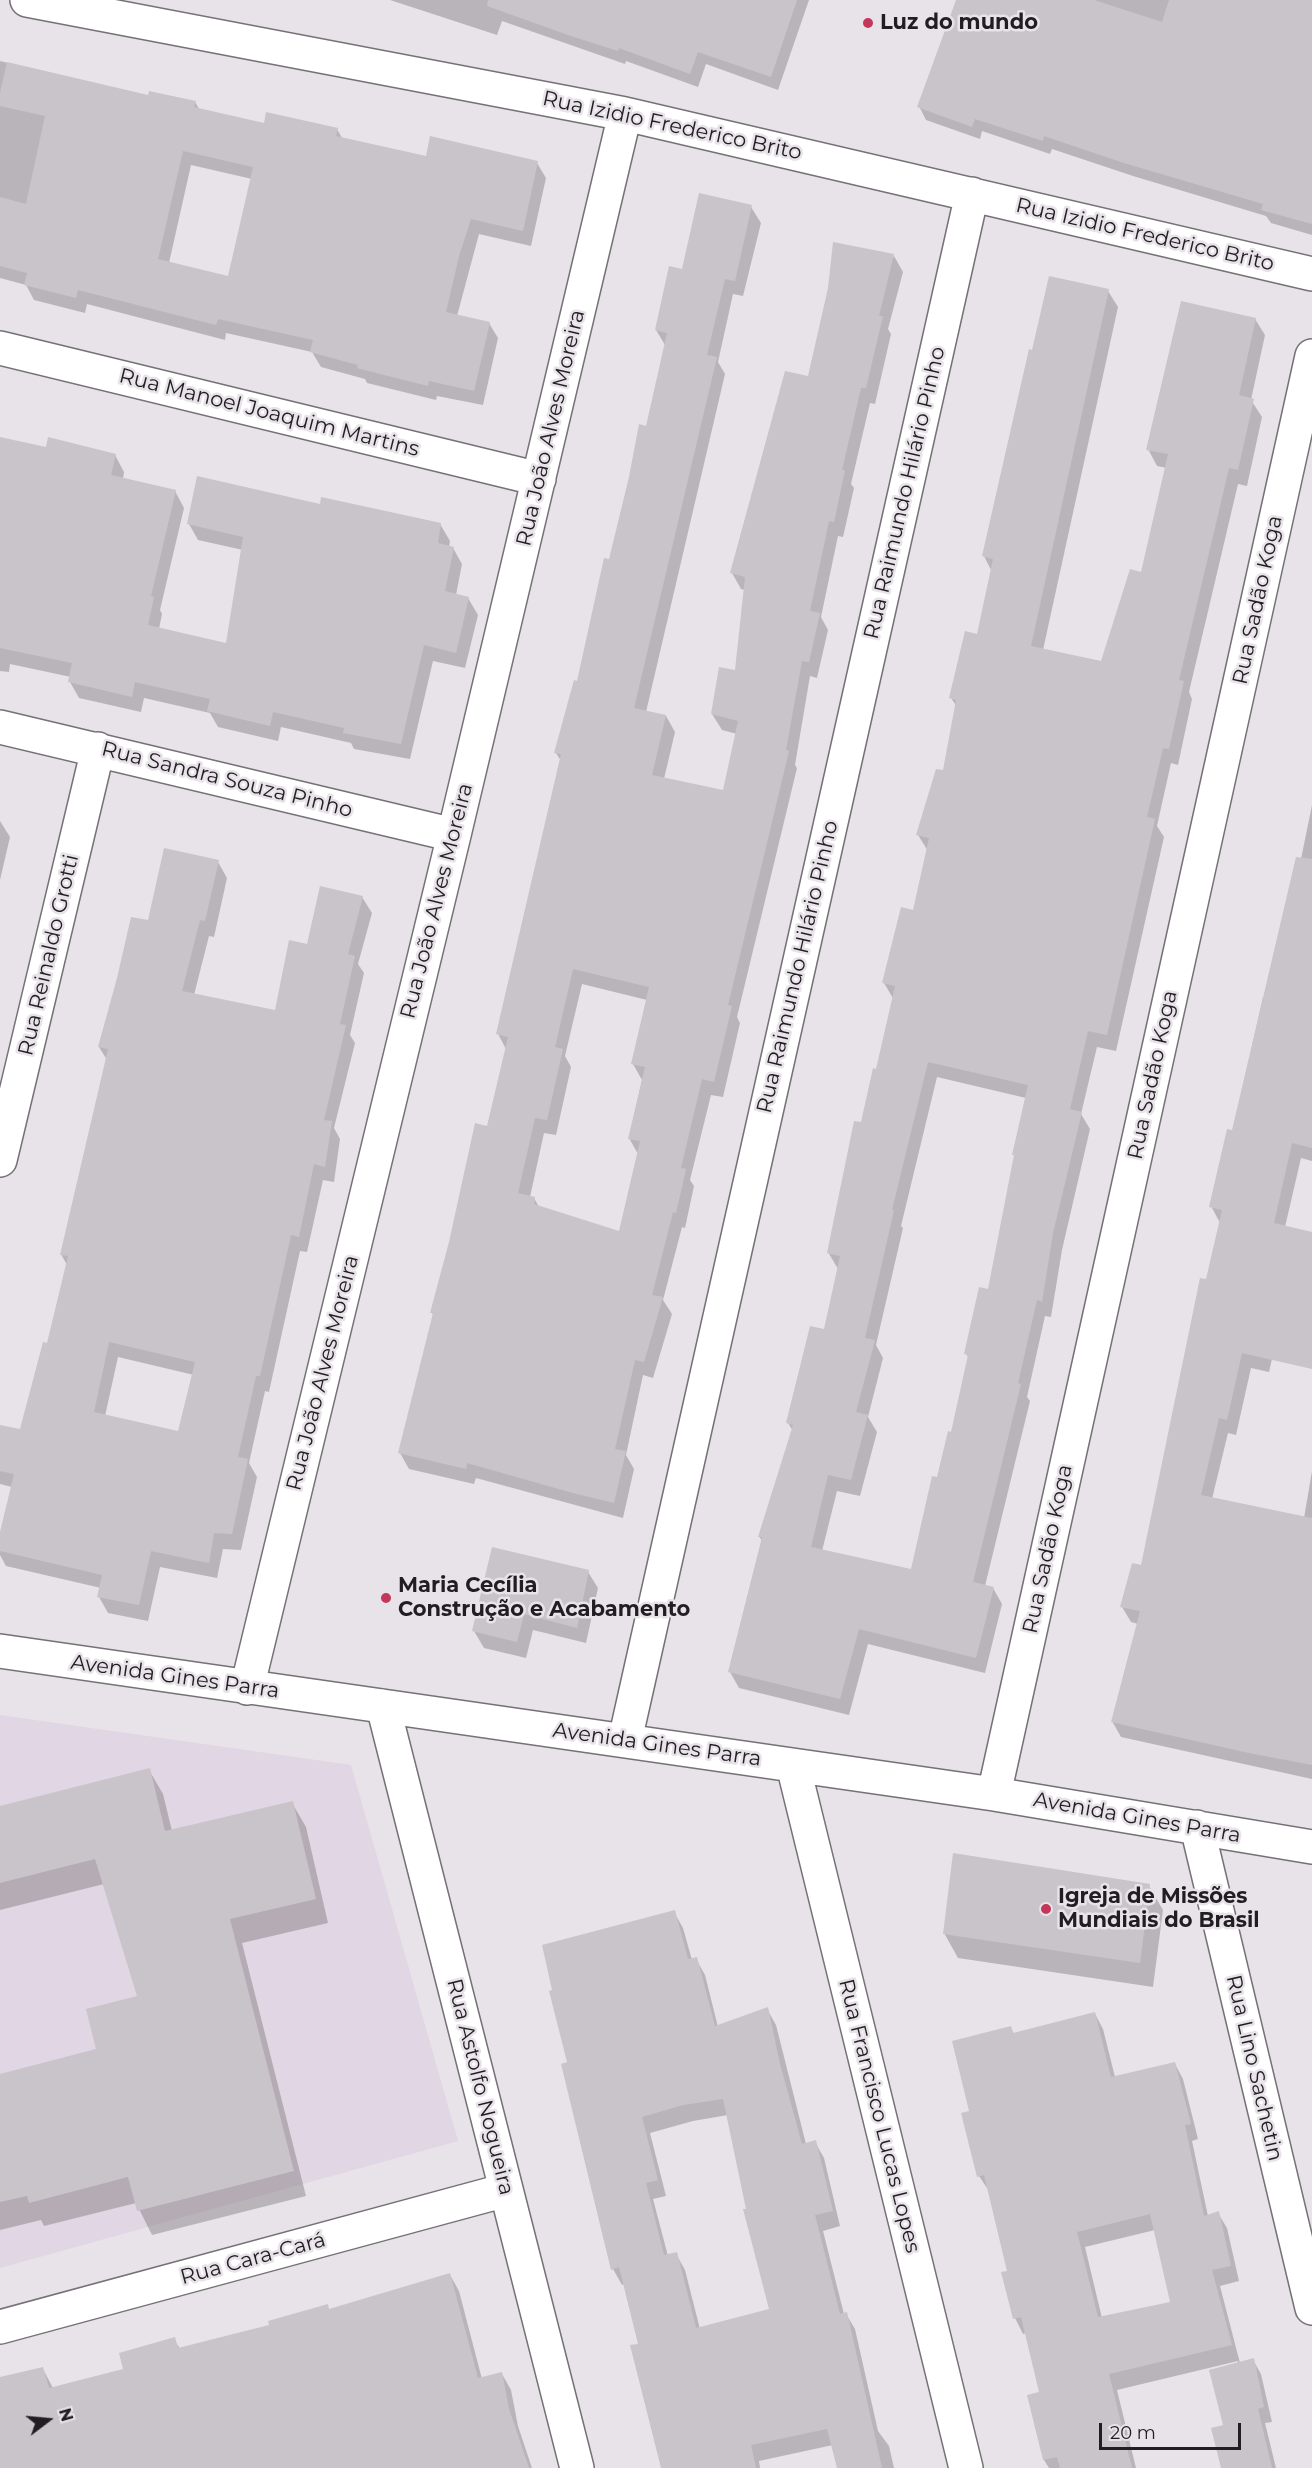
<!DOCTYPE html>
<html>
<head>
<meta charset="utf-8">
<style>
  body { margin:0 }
  #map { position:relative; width:1312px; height:2468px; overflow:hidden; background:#e8e2e9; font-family:Montserrat,sans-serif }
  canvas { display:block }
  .north { position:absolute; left:18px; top:2390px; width:60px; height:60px; -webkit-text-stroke:4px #e8e2e9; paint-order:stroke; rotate:74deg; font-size:16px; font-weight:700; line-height:24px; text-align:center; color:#201e21 }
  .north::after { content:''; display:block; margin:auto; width:21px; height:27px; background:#201e21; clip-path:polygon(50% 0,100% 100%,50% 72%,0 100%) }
  .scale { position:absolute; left:1099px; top:2423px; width:142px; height:27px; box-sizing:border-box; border:3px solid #201e21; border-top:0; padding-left:8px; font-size:18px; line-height:21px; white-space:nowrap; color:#201e21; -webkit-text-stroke:4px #e8e2e9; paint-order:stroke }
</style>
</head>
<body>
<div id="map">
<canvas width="1312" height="2468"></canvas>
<div class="north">N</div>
<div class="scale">20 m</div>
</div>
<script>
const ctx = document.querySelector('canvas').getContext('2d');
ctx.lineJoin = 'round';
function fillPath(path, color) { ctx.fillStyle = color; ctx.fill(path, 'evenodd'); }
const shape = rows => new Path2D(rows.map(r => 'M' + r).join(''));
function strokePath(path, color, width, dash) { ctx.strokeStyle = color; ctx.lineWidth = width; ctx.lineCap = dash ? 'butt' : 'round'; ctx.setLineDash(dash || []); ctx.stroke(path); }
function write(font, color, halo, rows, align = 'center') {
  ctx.font = font + ' Montserrat,sans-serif'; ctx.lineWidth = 5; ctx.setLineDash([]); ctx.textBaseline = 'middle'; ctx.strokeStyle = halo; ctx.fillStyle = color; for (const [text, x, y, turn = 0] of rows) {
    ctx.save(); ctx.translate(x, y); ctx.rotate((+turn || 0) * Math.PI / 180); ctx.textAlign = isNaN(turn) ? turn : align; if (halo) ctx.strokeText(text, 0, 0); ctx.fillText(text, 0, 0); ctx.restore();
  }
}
const built = shape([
  [0,1715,351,1765,458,2141,0,2268]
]);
const shadow = shape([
  [390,0,809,0,778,90,706,64,698,87,626,61,625,64,502,21,497,35],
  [957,0,1312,0,1312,235,1271,223,1266,216,1133,176,1052,149,1050,154,982,131,980,139,926,120,919,106],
  [0,61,149,97,195,102,199,109,265,124,337,129,342,138,427,157,537,163,546,178,531,246,479,234,457,316,489,323,498,338,483,405,437,396,436,400,367,383,365,379,321,367,312,352,226,333,225,340,87,304,85,313,34,300,26,285,0,278],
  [191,165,252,179,229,278,169,263],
  [751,207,761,223,743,296,733,294,718,362,725,374,646,712,666,716,675,732,664,779,724,792,737,734,722,730,712,714,736,672,745,590,741,589,732,573,809,378,894,256,903,272,888,329,891,334,875,404,870,403,851,484,854,488,843,537,838,536,821,617,828,630,817,678,810,676,795,765,797,768,737,1017,740,1023,723,1097,711,1095,690,1180,694,1186,685,1228,682,1227,663,1300,672,1314,653,1378,643,1375,626,1455,634,1469,623,1518,476,1478,474,1484,409,1469,400,1453,434,1316,432,1313,488,1128,506,1049,498,1034,561,761,556,753,578,683,647,427,665,345,656,330,683,271],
  [582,984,647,1000,633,1064,642,1080,629,1138,638,1154,620,1233,539,1207,534,1198,530,1197,544,1133,556,1135,571,1067,565,1056],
  [1108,291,1118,307,1043,650,1102,663,1142,574,1167,468,1157,466,1148,449,1255,319,1265,335,1251,400,1262,417,1247,486,1238,484,1189,692,1192,699,1178,765,1171,763,1157,826,1164,837,1116,1051,1097,1047,1081,1114,1090,1129,1062,1250,1051,1317,1045,1316,1027,1397,1030,1401,985,1586,993,1588,1002,1604,985,1673,868,1644,849,1715,739,1688,730,1672,762,1541,759,1536,793,1431,788,1423,825,1331,838,1269,828,1252,878,1071,894,1000,884,983,915,912,928,851,918,835,944,772,957,707,951,698,978,636,992,572,984,556,1033,352],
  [937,1077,1026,1098,989,1291,966,1353,969,1359,952,1433,912,1570,822,1551,837,1491,860,1496,877,1432,868,1417,883,1358,876,1345,903,1228,901,1226],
  [0,439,47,449,115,455,124,472,123,479,175,491,184,508,160,610,162,614,159,629,227,645,243,550,198,540,189,524,321,505,440,524,450,541,449,547,453,548,462,564,456,595,468,598,478,615,465,668,433,661,410,759,354,749,351,743,281,727,278,741,218,727,210,713,144,698,141,712,79,698,70,682,71,677,10,664,9,672,0,671],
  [1312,805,1312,1161,1301,1158,1285,1227,1286,1297,1269,1372,1251,1368,1236,1435,1228,1433,1212,1499,1304,1518,1312,1471,1312,1779,1121,1737,1112,1721,1138,1624,1131,1622,1122,1607,1142,1567,1220,1223,1211,1206,1233,1131,1263,997,1266,997,1287,928],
  [0,821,10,837,0,880],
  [218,862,227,878,214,937,209,936,194,995,276,1012,308,946,362,897,372,913,358,964,364,973,350,1035,355,1043,334,1128,340,1139,334,1182,323,1180,307,1252,300,1251,269,1392,265,1391,249,1463,257,1477,241,1550,223,1549,217,1578,160,1567,148,1621,108,1613,99,1597,101,1588,6,1566,0,1555,0,1538,12,1487,0,1484,0,1426,21,1431,48,1345,67,1265,61,1254,107,1060,99,1047,149,922],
  [118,1357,194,1375,179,1433,105,1416],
  [588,1572,598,1588,586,1643,533,1630,526,1658,484,1648,474,1631],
  [149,1770,163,1794,172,1831,292,1803,306,1827,328,1923,242,1943,306,2196,152,2235,136,2203,44,2226,41,2220,0,2230,0,2075,98,2050,139,1997,104,1884,0,1910,0,1807],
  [1149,1886,1163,1910,1153,1987,958,1958,944,1933],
  [674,1912,683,1928,692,1960,696,1959,705,1975,718,2027,767,2009,776,2025,806,2144,815,2142,824,2158,840,2226,823,2231,844,2314,846,2314,855,2329,878,2431,889,2446,894,2468,839,2468,833,2445,759,2461,760,2468,663,2468,640,2345,625,2284,622,2285,613,2269,569,2063],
  [728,2115,771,2310,700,2329,685,2270,676,2254,668,2256,653,2199,666,2196,650,2133,693,2121],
  [1095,2014,1103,2029,1115,2077,1175,2064,1183,2079,1198,2139,1192,2141,1208,2216,1218,2213,1227,2228,1239,2281,1220,2286,1240,2363,1253,2360,1261,2374,1272,2422,1265,2423,1276,2468,1223,2468,1225,2427,1238,2361,1117,2390,1136,2468,1049,2468,1044,2460,1041,2393,1026,2333,1023,2334,1015,2318,1008,2272,989,2191,979,2176,971,2112,1011,2028,1014,2034],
  [1155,2230,1172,2303,1102,2318,1085,2247],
  [450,2275,459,2291,482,2379,502,2374,511,2390,518,2426,532,2468,0,2468,0,2379,43,2369,53,2388,124,2370,174,2339,180,2349,329,2310]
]);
const building = shape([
  [488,0,797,0,771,77,698,52,690,74,619,48,618,51,571,36,487,6],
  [956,0,1094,0,1162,22,1169,0,1312,0,1312,224,1261,210,1263,204,1124,163,1044,136,1043,141,975,119,972,127,917,107],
  [7,62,148,95,149,91,196,101,194,107,264,123,266,112,338,128,336,136,426,156,430,136,538,161,523,231,471,219,459,256,446,312,490,322,474,391,429,381,428,386,357,368,358,365,310,352,313,340,218,319,216,325,78,290,76,298,24,285,27,273,0,266,0,197,26,204,45,116,0,106,0,93],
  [183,151,253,167,228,276,158,259],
  [699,193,752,205,735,281,725,279,707,355,717,357,634,708,666,715,652,775,723,790,738,721,711,714,719,667,735,670,745,577,730,573,785,371,808,376,828,288,833,242,894,254,879,316,883,316,866,388,861,388,842,470,845,470,834,522,829,521,810,611,820,613,809,662,802,661,786,750,789,751,728,1005,732,1006,714,1082,702,1079,681,1168,686,1169,676,1213,673,1212,652,1295,663,1297,644,1362,635,1360,615,1449,626,1451,614,1503,573,1493,467,1463,466,1469,398,1453,433,1313,430,1313,449,1242,475,1123,487,1126,508,1037,496,1034,561,754,554,753,574,680,577,681,604,558,609,559,629,477,639,424,646,426,667,333,655,330,669,266,682,269],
  [573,969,649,987,631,1064,645,1067,628,1139,640,1141,619,1231,534,1204,535,1197,518,1193,535,1118,547,1120,563,1049,555,1047],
  [1049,276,1109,289,1031,646,1101,661,1130,569,1141,572,1168,454,1146,450,1181,301,1256,318,1239,395,1254,399,1238,470,1229,468,1179,680,1184,681,1169,749,1163,748,1147,817,1155,819,1107,1035,1088,1031,1070,1109,1082,1112,1053,1233,1042,1302,1037,1300,1018,1383,1021,1384,973,1582,994,1587,976,1658,859,1629,840,1699,728,1672,762,1537,758,1537,793,1425,786,1423,810,1326,824,1329,840,1256,827,1253,854,1121,861,1122,873,1068,876,1069,895,986,882,983,901,907,913,910,929,838,916,835,936,769,943,770,956,700,949,698,965,631,977,634,993,559,982,556,1029,349,1032,350],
  [928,1062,1028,1085,1012,1155,1014,1155,988,1289,979,1287,964,1354,968,1355,951,1432,948,1431,937,1477,932,1476,911,1569,811,1547,828,1475,851,1480,868,1415,856,1412,875,1340,865,1338,894,1210,892,1210],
  [0,437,46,447,48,437,116,454,111,475,176,490,151,596,154,597,148,625,226,643,243,537,187,524,197,476,320,504,321,497,441,523,438,543,454,547,445,591,469,597,456,653,424,645,401,744,343,733,344,728,273,712,270,726,207,711,210,699,135,682,132,697,68,682,72,663,0,648],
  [164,848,219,860,205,921,200,920,182,991,275,1010,289,940,307,944,320,886,363,896,348,954,355,956,340,1024,346,1025,324,1120,332,1121,325,1167,314,1164,299,1237,291,1235,260,1376,256,1376,238,1457,248,1459,232,1534,214,1533,209,1563,151,1551,139,1605,97,1597,102,1575,0,1551,0,1532,14,1474,0,1471,0,1425,20,1429,43,1342,47,1343,68,1256,60,1255,108,1049,98,1047,117,978,131,917,148,920],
  [109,1342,195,1362,178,1431,94,1412],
  [1296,857,1312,859,1312,1148,1292,1143,1274,1223,1312,1232,1312,1369,1242,1353,1227,1420,1219,1418,1201,1495,1312,1518,1312,1765,1249,1753,1111,1722,1140,1611,1120,1607,1132,1563,1141,1565,1200,1278,1206,1279,1222,1210,1209,1207,1227,1129,1232,1130],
  [492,1547,589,1570,577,1628,524,1614,517,1642,472,1631],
  [150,1768,165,1831,293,1801,316,1899,230,1919,294,2171,137,2211,128,2177,29,2203,27,2196,0,2202,0,2074,96,2049,86,2009,137,1996,95,1859,0,1883,0,1806],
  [953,1853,1150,1884,1140,1963,943,1934],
  [675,1910,688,1959,697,1957,715,2026,768,2007,780,2064,802,2144,816,2140,833,2211,815,2215,840,2314,847,2312,882,2468,837,2468,827,2429,751,2445,756,2468,661,2468,630,2345,638,2344,619,2267,611,2270,561,2064,567,2062,549,1991,552,1990,542,1945],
  [723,2099,746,2209,743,2209,769,2309,696,2328,677,2252,664,2255,646,2183,658,2180,642,2117,683,2105],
  [1095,2012,1111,2077,1175,2062,1191,2124,1185,2125,1204,2216,1219,2211,1231,2266,1212,2270,1232,2345,1109,2374,1132,2468,1060,2468,1057,2457,1043,2460,1027,2395,1039,2392,1021,2317,1013,2319,1001,2272,1007,2271,984,2175,977,2177,961,2113,969,2111,952,2041,1011,2026,1013,2033],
  [1150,2214,1170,2302,1098,2317,1077,2232],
  [450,2273,478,2378,502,2372,509,2409,529,2468,0,2468,0,2377,43,2367,49,2388,123,2369,119,2353,175,2337,178,2348,269,2325,268,2321,328,2304,329,2309],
  [1254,2358,1264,2407,1258,2409,1272,2468,1221,2468,1211,2428,1223,2425,1209,2370]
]);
const minor = shape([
  [27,0,625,114,1312,274],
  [0,348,539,479],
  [0,727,454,835],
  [0,1160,98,749],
  [0,1651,994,1794,1312,1847],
  [247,1688,454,835,625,114],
  [383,1706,577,2468],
  [625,1740,972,194],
  [793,1765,966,2468],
  [994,1794,1312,356],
  [1197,1827,1312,2308],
  [0,2327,506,2190]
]);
const markers = [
  [868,23,6,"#c5365b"],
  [386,1598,6,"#c5365b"],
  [1046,1909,6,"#c5365b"]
];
const poiNames = [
  ["Luz do mundo",880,23],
  ["Maria Cecília",398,1586],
  ["Construção e Acabamento",398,1610],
  ["Igreja de Missões",1058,1897],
  ["Mundiais do Brasil",1058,1921]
];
const streetNames = [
  ["Rua Izidio Frederico Brito",672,126,12],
  ["Rua Izidio Frederico Brito",1145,235,13],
  ["Rua Manoel Joaquim Martins",269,413,14],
  ["Rua João Alves Moreira",551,428,-77],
  ["Rua Raimundo Hilário Pinho",905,493,-77],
  ["Rua Sadão Koga",1258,600,-78],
  ["Rua Sandra Souza Pinho",227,780,14],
  ["Rua João Alves Moreira",437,901,-76],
  ["Rua Reinaldo Grotti",49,955,-77],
  ["Rua Raimundo Hilário Pinho",798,967,-77],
  ["Rua Sadão Koga",1153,1075,-78],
  ["Rua João Alves Moreira",323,1373,-76],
  ["Rua Sadão Koga",1048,1549,-78],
  ["Avenida Gines Parra",175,1677,8],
  ["Avenida Gines Parra",657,1745,8],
  ["Avenida Gines Parra",1137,1818,10],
  ["Rua Lino Sachetin",1254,2068,77],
  ["Rua Astolfo Nogueira",480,2087,76],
  ["Rua Francisco Lucas Lopes",879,2116,76],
  ["Rua Cara-Cará",253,2259,-15]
];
fillPath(built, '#e1d6e3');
fillPath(shadow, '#0003');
fillPath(building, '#c9c3ca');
strokePath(minor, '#767177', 36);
strokePath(minor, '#fff', 33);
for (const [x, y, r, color] of markers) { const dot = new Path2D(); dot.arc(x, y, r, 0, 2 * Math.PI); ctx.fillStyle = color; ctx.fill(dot); strokePath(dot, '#e8e2e9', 2); }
write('bold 21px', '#201e21', '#e8e2e9', poiNames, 'left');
write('21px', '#201e21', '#e8e2e9', streetNames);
</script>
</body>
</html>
